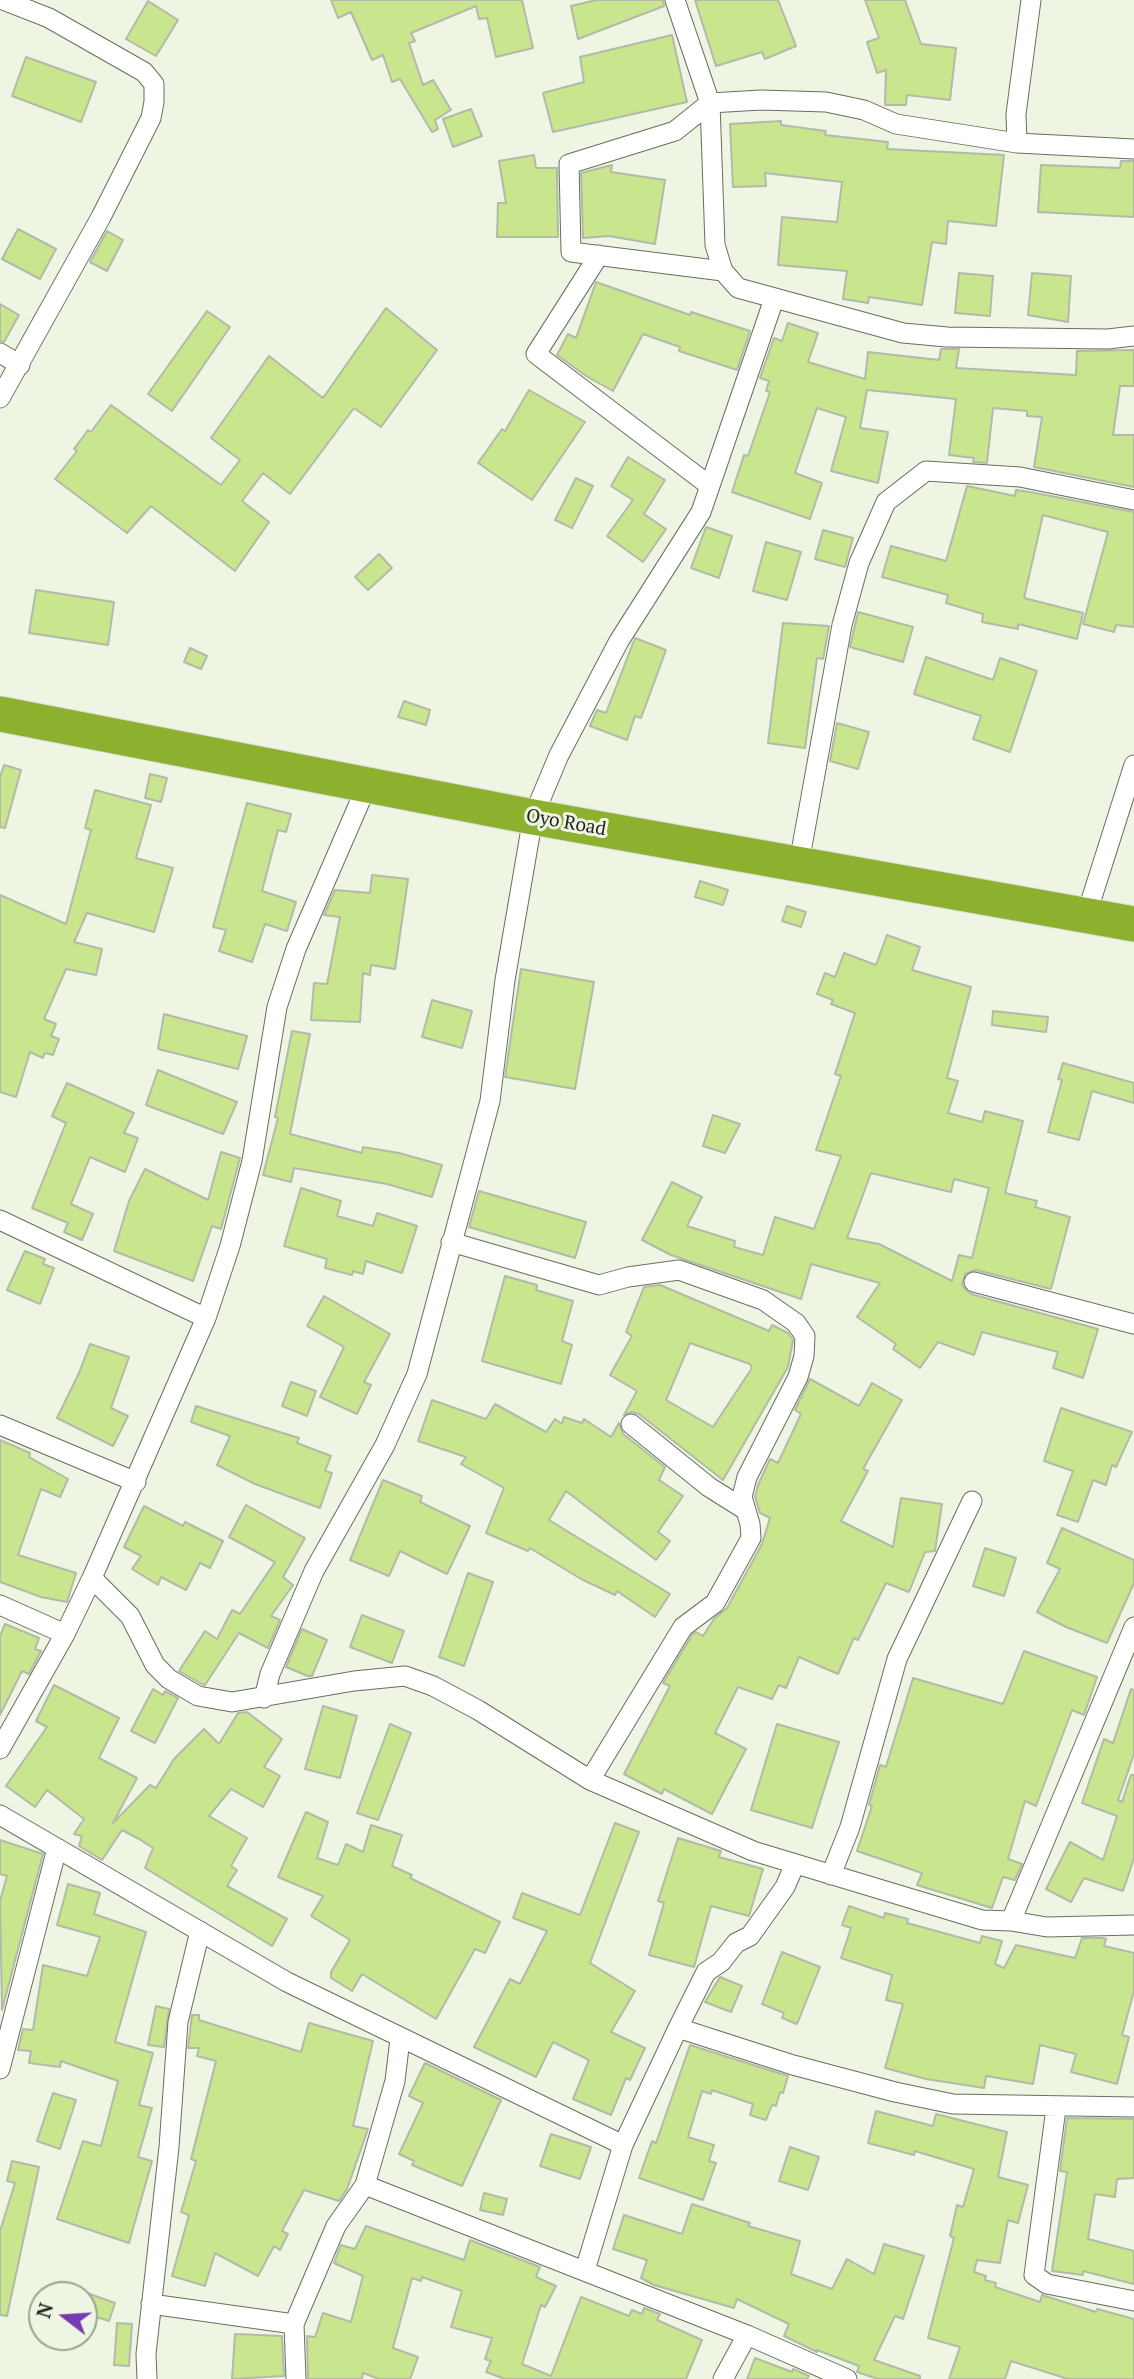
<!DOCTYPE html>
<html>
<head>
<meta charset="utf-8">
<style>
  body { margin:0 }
  #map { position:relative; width:1134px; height:2379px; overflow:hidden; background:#eef5e2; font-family:"PT Serif",serif }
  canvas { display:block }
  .north { position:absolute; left:28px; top:2281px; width:70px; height:70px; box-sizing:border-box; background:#eef5e2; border:2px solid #9da294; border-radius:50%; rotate:287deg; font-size:19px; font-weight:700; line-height:28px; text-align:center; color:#23251e }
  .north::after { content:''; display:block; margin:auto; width:24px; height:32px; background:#783cb2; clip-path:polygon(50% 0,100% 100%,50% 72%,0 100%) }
</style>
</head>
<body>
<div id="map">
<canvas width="1134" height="2379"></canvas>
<div class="north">N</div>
</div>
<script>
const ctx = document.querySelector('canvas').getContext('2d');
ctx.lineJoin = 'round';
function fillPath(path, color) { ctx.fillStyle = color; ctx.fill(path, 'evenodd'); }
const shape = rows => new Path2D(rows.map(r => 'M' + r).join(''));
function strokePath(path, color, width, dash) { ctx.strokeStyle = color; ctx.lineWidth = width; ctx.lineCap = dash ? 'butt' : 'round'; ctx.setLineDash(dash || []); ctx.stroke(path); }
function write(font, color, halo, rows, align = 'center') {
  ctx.font = font + ' "PT Serif",serif'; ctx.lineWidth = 6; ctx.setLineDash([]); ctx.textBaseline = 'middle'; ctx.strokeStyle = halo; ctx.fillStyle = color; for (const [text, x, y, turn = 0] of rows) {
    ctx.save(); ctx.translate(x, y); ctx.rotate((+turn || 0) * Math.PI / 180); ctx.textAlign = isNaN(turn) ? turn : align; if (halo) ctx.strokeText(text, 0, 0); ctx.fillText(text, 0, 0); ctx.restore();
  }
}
const building = shape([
  [331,0,522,0,533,48,496,57,487,18,479,19,476,6,411,33,415,41,409,43,423,85,433,80,451,110,435,120,438,129,432,132,400,79,392,82,383,55,372,60,351,12,338,18,331,0],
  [596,0,663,0,664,6,578,39,571,6,596,0],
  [695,0,778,0,796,46,765,59,762,52,716,66,695,0],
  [865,0,905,0,921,44,956,48,950,100,907,95,906,105,885,105,886,70,877,73,867,42,879,38,865,0],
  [148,1,178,20,156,56,126,39,148,1],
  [672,35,687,102,553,132,543,93,584,82,580,57,672,35],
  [26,57,96,82,81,122,12,96,26,57],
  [471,109,482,136,453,147,443,119,471,109],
  [781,121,781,125,826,131,825,135,888,142,887,149,1004,155,996,226,948,221,946,244,932,242,922,305,869,297,868,303,843,299,847,271,778,265,782,217,837,222,842,182,765,173,766,186,733,187,730,124,781,121],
  [534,155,536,168,557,168,558,237,497,237,498,203,506,203,499,161,534,155],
  [1121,161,1134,161,1134,217,1038,212,1041,165,1120,168,1121,161],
  [612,165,611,172,665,180,655,244,609,236,583,238,581,173,612,165],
  [18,229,56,249,40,279,2,259,18,229],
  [107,231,123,240,107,271,90,262,107,231],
  [959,273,993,276,990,316,955,313,959,273],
  [1032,273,1071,276,1068,322,1028,315,1032,273],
  [596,282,690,315,691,312,750,331,737,370,679,351,680,347,643,334,613,391,586,376,557,355,568,334,576,338,596,282],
  [0,304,19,315,4,342,0,341,0,304],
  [386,308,437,350,381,427,354,408,290,494,263,473,242,501,269,522,235,571,151,506,127,533,55,479,77,451,74,449,88,430,91,432,111,405,221,485,240,460,211,438,269,356,323,398,386,308],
  [207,311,230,327,172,411,148,394,207,311],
  [788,323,818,333,808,362,865,379,868,352,939,360,941,349,959,349,956,368,1076,375,1077,351,1134,350,1134,386,1120,386,1113,435,1134,435,1134,487,1034,467,1042,417,1027,416,1027,411,993,408,987,463,973,462,974,458,949,455,956,399,867,390,860,428,888,432,878,483,831,471,846,417,817,408,795,473,822,483,810,519,732,492,744,455,748,456,770,392,766,391,769,381,760,378,774,338,782,341,788,323],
  [529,390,585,422,532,500,478,463,502,429,505,431,529,390],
  [628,457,665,480,644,514,666,529,643,562,607,536,633,500,611,486,628,457],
  [576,478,593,486,572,528,555,520,576,478],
  [967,486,1015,496,1016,490,1030,492,1134,512,1134,627,1116,625,1114,632,1083,624,1108,532,1043,515,1024,598,1083,613,1077,639,1018,624,1018,629,982,622,983,614,946,603,948,595,882,577,891,546,946,561,967,486],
  [706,527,732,536,719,578,691,568,706,527],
  [823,530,853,538,845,567,815,559,823,530],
  [766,542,801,552,787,600,753,591,766,542],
  [379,554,392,568,368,590,355,577,379,554],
  [36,590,114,602,108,645,29,633,36,590],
  [858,612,913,627,903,662,850,647,858,612],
  [783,623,829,626,823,659,817,658,805,748,768,743,783,623],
  [635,638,666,650,641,718,635,716,627,740,590,726,597,710,606,713,635,638],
  [190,648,207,656,201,669,184,662,190,648],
  [926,657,993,680,1000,658,1037,671,1010,752,973,739,981,716,914,694,926,657],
  [404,701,430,710,426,725,398,717,404,701],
  [837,723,869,732,858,769,830,761,837,723],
  [4,765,21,770,5,828,0,827,0,777,4,765],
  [150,774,167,778,161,802,145,798,150,774],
  [95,790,151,805,136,858,173,868,154,932,87,913,74,942,102,949,96,975,66,969,44,1019,56,1024,51,1036,59,1039,53,1055,45,1053,43,1058,30,1052,16,1097,0,1092,0,895,66,924,91,830,85,828,95,790],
  [247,803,291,814,286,832,278,830,262,891,296,902,287,931,265,924,252,962,219,951,226,930,213,927,247,803],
  [372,875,408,879,395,969,371,965,370,975,363,973,360,1022,311,1020,314,983,327,984,340,917,324,915,335,890,370,893,372,875],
  [700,881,728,890,723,905,695,897,700,881],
  [787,906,806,912,801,927,782,921,787,906],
  [887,935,920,947,912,970,971,987,947,1078,958,1081,948,1113,982,1122,985,1111,1023,1121,1005,1193,1037,1201,1035,1207,1070,1217,1051,1289,976,1270,965,1274,962,1286,971,1294,1098,1329,1083,1378,1053,1368,1058,1352,982,1332,974,1355,938,1342,920,1368,893,1349,896,1344,857,1317,880,1283,811,1264,801,1299,671,1255,642,1240,672,1182,702,1197,687,1226,735,1241,734,1247,763,1255,775,1217,814,1229,841,1156,816,1150,841,1076,835,1074,855,1013,831,1004,833,1000,817,994,825,973,835,977,844,953,876,965,887,935],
  [871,1173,951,1192,954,1179,989,1188,972,1258,959,1255,952,1281,879,1244,847,1238,871,1173],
  [521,969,594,982,575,1089,505,1077,521,969],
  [432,1000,472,1011,462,1048,422,1037,432,1000],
  [993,1011,1048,1017,1046,1032,992,1025,993,1011],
  [164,1014,247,1036,238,1069,158,1049,164,1014],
  [292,1031,310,1034,290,1134,362,1153,363,1147,399,1153,442,1165,432,1197,387,1184,294,1168,291,1182,263,1175,278,1118,275,1117,292,1031],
  [1063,1063,1134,1083,1134,1103,1092,1091,1079,1140,1048,1132,1062,1080,1058,1079,1063,1063],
  [158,1070,237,1102,223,1134,146,1105,158,1070],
  [67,1083,134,1113,124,1133,138,1138,125,1172,90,1157,71,1204,93,1214,82,1240,64,1232,68,1223,32,1208,66,1123,52,1116,67,1083],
  [713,1115,740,1124,725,1153,703,1146,713,1115],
  [221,1152,240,1158,221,1229,212,1226,193,1281,114,1251,129,1201,145,1169,208,1200,221,1152],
  [301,1188,341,1201,337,1216,373,1226,377,1213,417,1226,402,1273,366,1261,363,1274,353,1271,352,1275,325,1268,327,1259,284,1246,301,1188],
  [479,1191,586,1222,575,1258,469,1227,479,1191],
  [25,1251,45,1259,43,1264,54,1268,40,1304,7,1290,25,1251],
  [505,1276,537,1285,536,1290,573,1301,562,1341,572,1345,561,1384,482,1361,505,1276],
  [660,1285,769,1331,772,1325,788,1333,793,1340,788,1367,723,1480,639,1414,632,1412,624,1415,637,1391,610,1375,632,1336,626,1332,644,1287,660,1285],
  [690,1343,750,1364,752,1368,713,1427,666,1400,690,1343],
  [324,1296,390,1334,364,1382,371,1385,357,1414,320,1397,344,1347,307,1326,324,1296],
  [90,1344,129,1357,111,1408,128,1416,113,1446,57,1418,79,1373,90,1344],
  [810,1379,859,1406,872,1383,902,1400,863,1469,868,1471,841,1521,893,1547,901,1498,942,1504,935,1551,925,1552,909,1592,886,1583,858,1640,854,1638,838,1674,799,1657,786,1688,779,1685,772,1699,738,1687,715,1733,746,1749,712,1814,664,1789,662,1794,624,1774,670,1686,663,1683,692,1635,696,1632,703,1636,714,1619,727,1608,762,1544,770,1518,760,1513,755,1497,758,1485,770,1459,778,1463,801,1414,795,1410,810,1379],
  [291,1382,316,1391,307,1416,282,1406,291,1382],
  [432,1400,486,1419,495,1404,546,1432,555,1419,562,1424,564,1417,582,1423,584,1419,611,1437,619,1423,623,1434,665,1467,659,1480,683,1496,658,1532,670,1541,656,1560,566,1491,549,1520,670,1594,655,1617,617,1591,615,1595,581,1579,530,1548,528,1551,486,1533,504,1488,461,1464,466,1457,418,1441,432,1400],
  [196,1406,299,1438,297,1443,331,1456,325,1471,332,1473,320,1508,255,1484,217,1465,230,1436,191,1422,196,1406],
  [1061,1408,1132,1432,1116,1467,1112,1465,1106,1485,1093,1480,1078,1522,1057,1515,1073,1471,1044,1461,1061,1408],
  [0,1440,30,1453,29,1457,68,1479,60,1497,41,1489,18,1555,76,1573,67,1602,41,1597,0,1582,0,1440],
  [383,1480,422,1496,420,1502,470,1526,447,1574,400,1551,389,1576,350,1560,383,1480],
  [246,1505,305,1538,283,1577,293,1585,271,1616,280,1620,268,1648,239,1633,205,1685,202,1684,179,1671,205,1631,217,1639,232,1610,240,1614,275,1562,229,1537,246,1505],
  [144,1506,183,1526,185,1522,223,1541,210,1568,200,1563,186,1590,161,1577,158,1585,132,1569,141,1556,124,1547,144,1506],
  [1062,1528,1134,1560,1134,1583,1107,1643,1066,1627,1037,1612,1060,1569,1047,1563,1062,1528],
  [985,1548,1016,1558,1004,1596,973,1586,985,1548],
  [468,1573,493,1582,464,1666,439,1657,468,1573],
  [362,1615,404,1631,392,1663,350,1647,362,1615],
  [5,1624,39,1638,35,1649,41,1651,29,1674,22,1671,0,1715,0,1636,5,1624],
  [302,1629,327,1640,312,1676,308,1676,286,1667,302,1629],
  [1024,1651,1097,1677,1084,1715,1072,1710,1036,1806,1025,1801,1008,1859,1022,1864,1015,1880,1003,1877,992,1908,917,1885,922,1873,857,1851,872,1806,869,1805,880,1765,886,1767,913,1678,1003,1704,1024,1651],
  [54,1685,119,1718,99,1758,137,1778,113,1823,150,1785,156,1788,174,1759,204,1729,219,1744,238,1713,247,1712,282,1739,264,1767,280,1776,263,1807,231,1789,209,1816,247,1838,231,1866,237,1870,227,1886,287,1919,272,1946,145,1868,153,1848,139,1839,122,1830,102,1860,79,1846,82,1836,74,1834,84,1819,47,1790,35,1807,6,1786,47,1727,36,1721,54,1685],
  [153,1689,163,1695,165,1691,178,1698,155,1743,131,1731,153,1689],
  [1131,1689,1134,1690,1134,1754,1118,1800,1122,1802,1131,1775,1134,1775,1134,1858,1123,1891,1084,1878,1071,1902,1046,1889,1070,1842,1103,1860,1117,1816,1082,1803,1104,1739,1113,1743,1131,1689],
  [323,1706,357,1716,340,1778,305,1769,323,1706],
  [390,1724,411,1733,378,1820,357,1813,390,1724],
  [777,1724,839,1742,812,1828,751,1810,777,1724],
  [306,1812,328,1822,317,1858,338,1865,346,1844,363,1852,371,1825,402,1835,392,1866,412,1875,410,1878,500,1922,485,1953,475,1949,436,2019,362,1974,352,1991,331,1978,331,1972,350,1940,311,1916,323,1896,278,1877,306,1812],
  [615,1823,639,1832,590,1963,635,1991,611,2032,645,2048,630,2080,626,2078,611,2115,573,2099,589,2060,553,2042,536,2077,474,2047,510,1979,520,1984,547,1931,513,1918,522,1893,580,1915,615,1823],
  [678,1838,721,1851,719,1857,763,1869,749,1916,711,1906,694,1967,649,1955,664,1903,658,1901,678,1838],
  [0,1840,43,1854,2,2010,0,1901,7,1876,0,1874,0,1840],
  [68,1884,100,1893,94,1914,146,1932,115,2042,153,2053,139,2105,152,2108,138,2157,152,2161,129,2243,57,2219,83,2141,101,2146,118,2081,61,2061,60,2067,29,2063,31,2051,18,2050,23,2029,33,2030,43,1965,87,1976,100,1937,57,1925,68,1884],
  [849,1906,884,1918,885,1913,908,1919,907,1923,980,1943,982,1936,1002,1941,995,1964,1004,1968,1016,1945,1075,1958,1082,1938,1103,1938,1106,1939,1104,1946,1134,1953,1134,1991,1122,2035,1129,2037,1117,2084,1071,2072,1076,2054,1040,2045,1033,2084,986,2076,984,2088,926,2079,885,2068,903,2004,886,2000,892,1975,841,1958,851,1928,842,1925,849,1906],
  [782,1952,820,1967,797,2024,782,2018,784,2013,762,2004,782,1952],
  [720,1977,742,1986,731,2012,705,2002,720,1977],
  [156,2006,169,2009,164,2047,148,2045,156,2006],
  [192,2015,199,2015,199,2020,301,2052,309,2023,373,2041,353,2126,368,2129,347,2189,339,2201,304,2190,282,2231,288,2234,280,2250,274,2246,258,2276,215,2253,205,2286,172,2276,189,2215,181,2212,196,2161,191,2159,216,2061,197,2056,199,2048,188,2048,192,2015],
  [690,2045,788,2076,783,2093,780,2092,776,2106,772,2105,766,2120,750,2115,753,2104,712,2090,711,2094,702,2091,688,2137,714,2145,709,2161,716,2163,703,2200,639,2178,652,2141,656,2143,690,2045],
  [425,2063,501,2100,462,2186,412,2165,414,2161,399,2154,423,2103,409,2096,425,2063],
  [53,2093,76,2100,60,2149,37,2141,53,2093],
  [876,2111,933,2126,936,2114,1007,2132,998,2177,1028,2185,1018,2223,1008,2220,1000,2263,977,2260,974,2272,986,2276,985,2280,996,2283,995,2287,1040,2302,1042,2295,1096,2312,1097,2309,1134,2319,1134,2379,1068,2379,1011,2361,1005,2379,949,2379,960,2347,928,2338,954,2238,950,2236,957,2205,963,2207,974,2169,915,2151,914,2155,868,2143,876,2111],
  [1067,2118,1134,2119,1134,2178,1117,2179,1115,2197,1095,2194,1088,2239,1134,2251,1134,2284,1083,2271,1083,2275,1052,2271,1067,2172,1060,2171,1067,2118],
  [551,2134,591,2147,580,2179,540,2166,551,2134],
  [790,2147,819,2157,808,2190,779,2181,790,2147],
  [12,2161,39,2167,7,2316,0,2315,0,2231,15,2183,7,2181,12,2161],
  [484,2193,507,2199,503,2215,480,2210,484,2193],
  [692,2204,750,2223,748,2226,800,2241,791,2274,832,2289,847,2259,874,2274,884,2244,924,2256,903,2319,895,2316,874,2360,920,2376,920,2379,878,2379,857,2372,859,2366,817,2350,817,2352,784,2336,789,2324,737,2299,734,2308,654,2285,641,2278,647,2260,613,2249,624,2215,682,2234,692,2204],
  [366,2226,464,2260,470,2240,540,2267,536,2277,556,2286,545,2307,541,2305,522,2364,551,2376,581,2297,629,2316,632,2310,642,2314,644,2308,660,2314,657,2320,702,2340,686,2379,505,2379,486,2372,491,2361,485,2359,492,2338,451,2327,462,2291,422,2277,421,2281,412,2278,393,2348,418,2357,410,2379,379,2379,363,2373,362,2379,308,2379,307,2336,315,2337,323,2313,351,2322,363,2276,334,2263,341,2245,355,2249,366,2226],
  [84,2292,115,2303,109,2321,84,2313,84,2292],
  [117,2323,132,2324,129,2366,114,2365,117,2323],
  [235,2334,282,2336,284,2376,232,2379,235,2334],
  [755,2358,792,2372,793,2369,809,2376,807,2379,747,2379,755,2358]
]);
const street = shape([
  [675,0,710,103,715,245,723,271,738,288,903,333,947,337,1108,339,1134,336],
  [1017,143,1016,114,1031,0],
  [599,255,536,354,710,486],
  [723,271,571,252,569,164,675,131,710,103,761,100,826,102,864,110,896,124,1017,143,1134,149],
  [0,353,20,365],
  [0,398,101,217,151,118,154,102,154,84,144,72,49,18,3,0],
  [799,863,842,625,859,563,886,502,926,471,1020,477,1134,500],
  [1086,916,1134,765],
  [0,1220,206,1318],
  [451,1242,599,1285,628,1277,679,1270,763,1300,796,1323,805,1336,804,1356,798,1377,747,1477,742,1497,750,1524,751,1538,715,1603,683,1627,590,1780],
  [974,1282,1134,1324],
  [631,1424,709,1487,744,1509],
  [0,1425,136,1482],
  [92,1578,130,1616,155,1665,169,1679,198,1696,232,1702,354,1681,405,1676,433,1686,478,1710,590,1780,753,1851,982,1920,1011,1921,1047,1927,1134,1925],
  [0,1605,65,1634],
  [264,1698,270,1674,314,1571,385,1445,417,1374,490,1101,505,980,533,817,559,755,619,641,701,512,774,299],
  [0,1749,65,1634,92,1578,206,1318,230,1246,252,1161,277,1007,296,949,368,783],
  [0,1815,287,1982,623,2145],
  [831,1875,850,1827,897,1659,972,1501],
  [1011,1921,1134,1627],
  [678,2028,793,2065,895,2092,953,2104,1134,2107],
  [0,2069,57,1848],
  [1056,2108,1034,2275,1047,2284,1134,2301],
  [365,2185,747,2335,847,2379],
  [585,2270,623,2145,678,2028,706,1972,721,1962,736,1943,750,1936,785,1887,795,1864],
  [151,2304,294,2324],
  [147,2379,146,2354,169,2147,178,2022,200,1931],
  [296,2379,294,2324,336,2226,365,2185,395,2081,400,2039],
  [723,2379,747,2335]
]);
const highway = shape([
  [0,714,533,817,1134,924]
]);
const streetNames = [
  ["Oyo Road",566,823,10]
];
fillPath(building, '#c9e68f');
strokePath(building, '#b3baa8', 2);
strokePath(street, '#696f5f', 21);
strokePath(highway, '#dcdcdb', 37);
strokePath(street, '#fff', 19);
strokePath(highway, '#8db02f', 35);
write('19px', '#23251e', '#eef5e2', streetNames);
</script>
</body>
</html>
